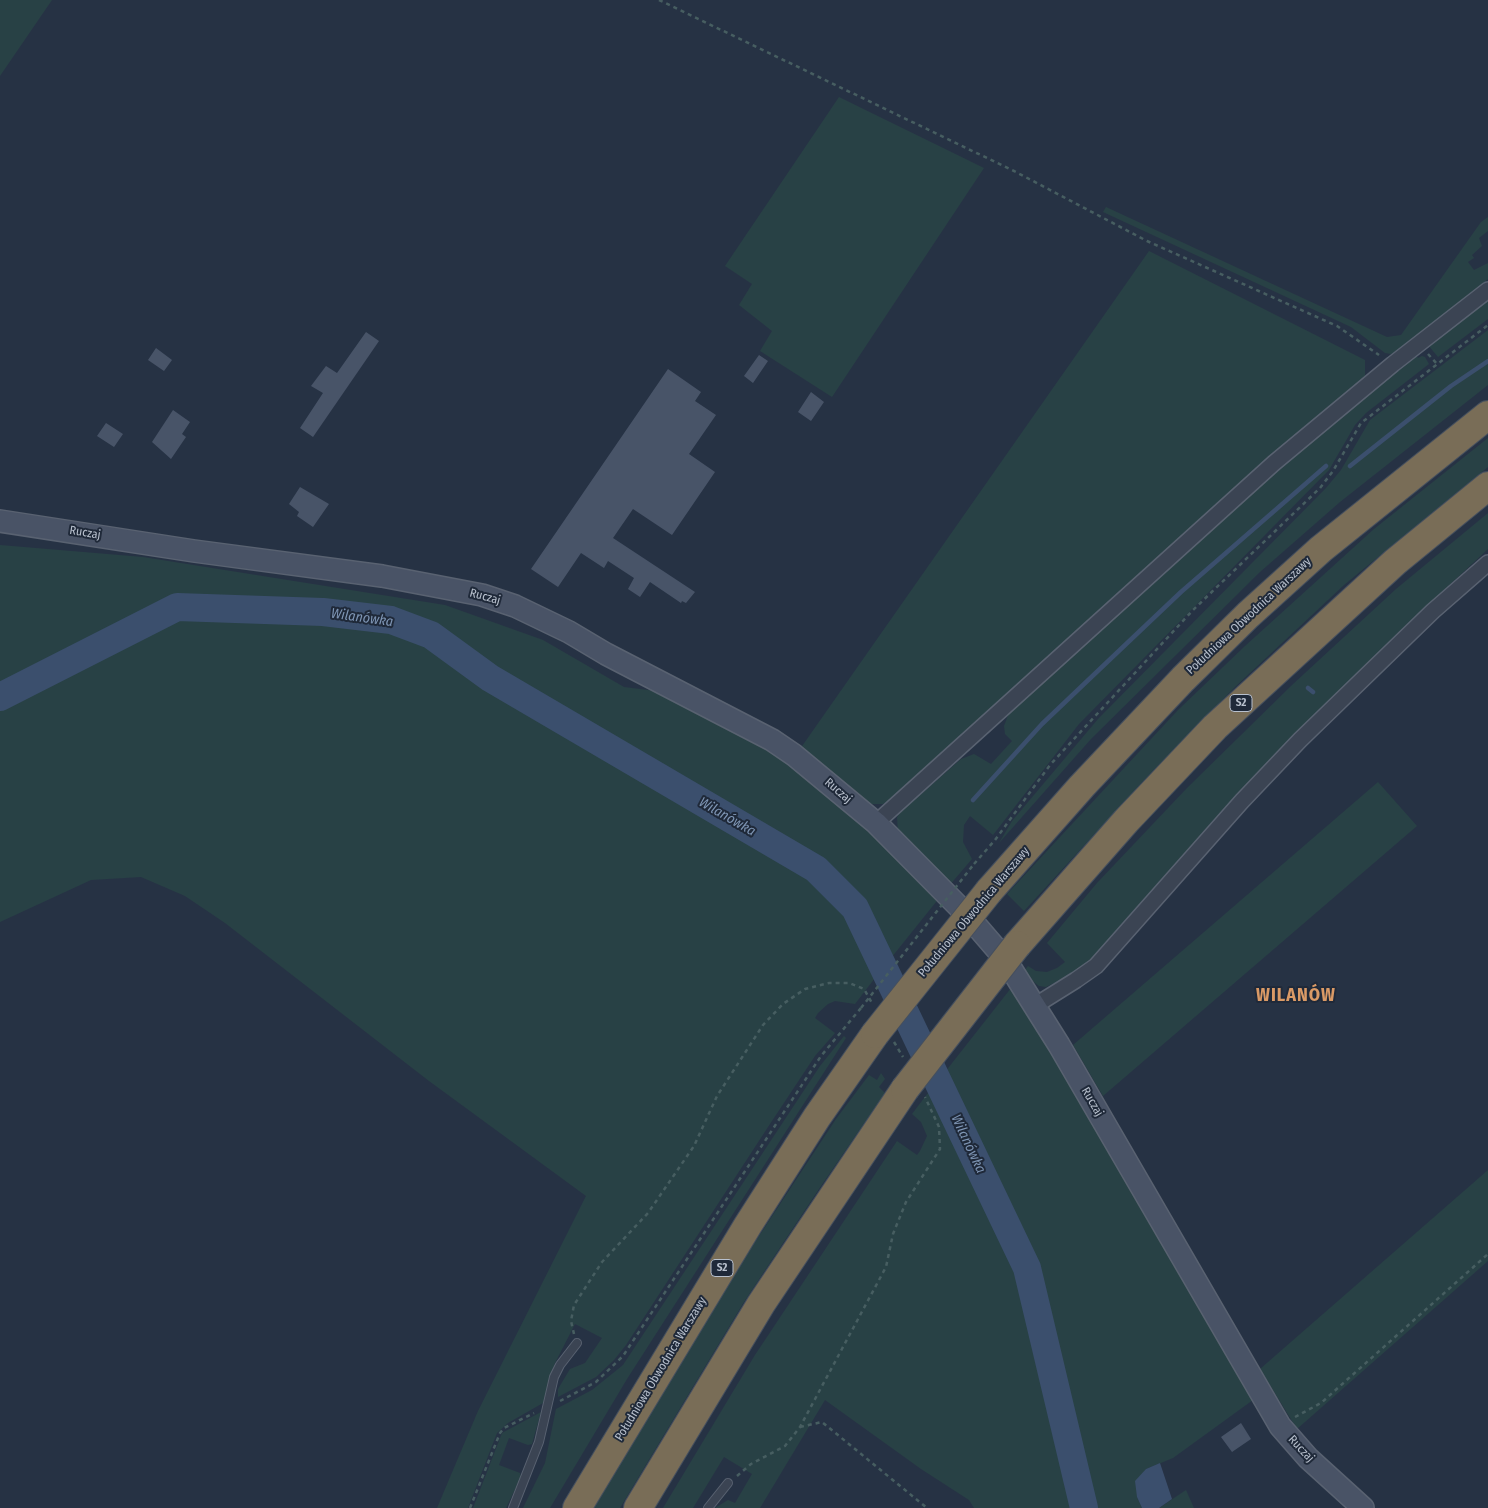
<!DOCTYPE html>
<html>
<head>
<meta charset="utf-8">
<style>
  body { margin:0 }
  canvas { display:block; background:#263244 }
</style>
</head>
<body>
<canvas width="1488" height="1508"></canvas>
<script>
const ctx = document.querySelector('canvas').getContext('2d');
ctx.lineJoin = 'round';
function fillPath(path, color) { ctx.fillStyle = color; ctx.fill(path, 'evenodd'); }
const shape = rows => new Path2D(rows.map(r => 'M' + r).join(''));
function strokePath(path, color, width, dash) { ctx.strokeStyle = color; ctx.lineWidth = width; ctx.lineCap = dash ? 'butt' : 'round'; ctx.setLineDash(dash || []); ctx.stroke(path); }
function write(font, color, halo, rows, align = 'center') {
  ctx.font = font + ' "Fira Sans Condensed",sans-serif'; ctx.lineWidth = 4; ctx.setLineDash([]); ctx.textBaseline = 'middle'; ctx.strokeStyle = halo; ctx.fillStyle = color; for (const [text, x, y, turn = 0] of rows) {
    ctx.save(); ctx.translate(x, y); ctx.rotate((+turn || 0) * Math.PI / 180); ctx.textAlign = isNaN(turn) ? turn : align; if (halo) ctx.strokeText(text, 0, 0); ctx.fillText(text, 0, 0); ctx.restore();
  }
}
const green = shape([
  [0,0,52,0,0,76],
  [839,97,984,168,832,397,760,351,772,331,739,305,752,284,725,266],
  [1106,207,1387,337,1401,335,1481,222,1488,217,1488,231,1479,238,1482,246,1472,255,1474,258,1468,262,1474,270,1488,263,1488,279,1402,349,1391,354,1385,353,1351,327,1103,212],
  [1149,251,1365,360,1365,376,1178,541,890,800,883,804,870,804,800,749],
  [1488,296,1488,319,1438,357,1428,345],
  [1488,330,1488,385,1340,502,1260,572,1091,739,999,843,1012,821,1098,719,1326,488,1341,470,1370,420],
  [1416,355,1418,358,1422,356,1425,357,1429,364,1366,413,1355,425,1329,470,1079,724,993,835,970,816,964,825,963,842,972,859,948,887,898,834,897,817,901,812,961,759,974,754,991,764,1012,741,1005,734,1004,726,1010,710,1222,517],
  [1488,438,1488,467,1344,585,1235,687,1148,776,1024,911,1007,894,1178,710,1245,646,1374,529],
  [1488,513,1488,549,1395,636,1265,766,1093,957,1073,974,1046,987,1039,986,1030,979,1024,971,1028,966,1036,971,1047,972,1057,968,1065,962,1047,943,1097,883,1187,788,1292,685,1396,589],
  [0,545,143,557,445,605,543,640,624,687,656,691,772,751,869,826,940,897,887,963,871,925,843,885,819,864,730,812,723,823,810,874,831,893,848,916,878,974,855,1004,835,1001,828,1004,818,1013,815,1018,835,1033,815,1056,768,1127,626,1345,614,1360,596,1377,558,1397,558,1389,570,1369,585,1363,602,1338,575,1324,555,1363,543,1403,508,1423,497,1433,468,1508,437,1508,478,1411,586,1196,429,1081,225,923,185,896,141,877,91,880,0,922],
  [1378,782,1417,826,1103,1096,1073,1045],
  [1015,983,1253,1400,1173,1458,1146,1469,1137,1497,1142,1508,974,1508,969,1500,921,1469,825,1400,760,1508,715,1508,728,1500,735,1503,752,1474,724,1457,693,1508,663,1508,755,1355,897,1141,917,1155,920,1151,927,1136,921,1122,912,1114,934,1085,965,1147,971,1139,945,1072],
  [844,1036,846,1038,627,1379,550,1508,523,1508,545,1463,556,1409,592,1390,623,1365,820,1066],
  [881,1073,885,1079,879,1087,885,1093,819,1189,744,1302,620,1508,591,1508,732,1277,836,1119,869,1075,877,1080],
  [1488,1170,1488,1261,1297,1429,1260,1369],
  [541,1412,532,1444,528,1445,509,1438,499,1465,520,1473,521,1477,506,1508,473,1508,502,1433],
  [1186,1490,1194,1508,1159,1508]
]);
const water = shape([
  [1160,1463,1172,1499,1159,1508,1142,1508,1137,1497,1135,1481,1146,1469]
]);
const stream = shape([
  [1350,466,1451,386,1488,361],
  [1308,688,1313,692],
  [973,800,1042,724,1123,647,1181,592,1326,466]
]);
const river = shape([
  [0,697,177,607,323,612,391,620,431,635,490,678,816,869,855,908,1027,1268,1084,1508]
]);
const building = shape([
  [366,332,379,341,313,437,300,428,323,393,311,386,326,366,337,373],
  [156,348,172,360,164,371,148,360],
  [759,355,768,361,753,383,744,376],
  [668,369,701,392,695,401,716,415,689,454,715,472,672,535,633,509,613,538,695,592,686,603,682,601,681,603,650,582,640,597,628,589,634,578,608,561,604,568,581,553,558,587,531,569],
  [811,392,824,402,811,421,798,412],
  [173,410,190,422,182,434,186,437,171,459,152,442],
  [106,423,123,434,114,447,97,436],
  [300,487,329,504,313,527,297,516,299,512,289,504],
  [1241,1423,1251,1439,1232,1452,1221,1437]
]);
const path = shape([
  [659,0,1014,171,1147,241,1337,326,1379,355],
  [1428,354,1437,364],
  [974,864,995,840,1050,765,1193,610,1320,488,1333,471,1361,423,1488,325],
  [894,1042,903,1057],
  [574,1334,571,1321,574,1305,602,1262,648,1213,694,1146,717,1096,763,1025,783,1004,805,989,829,983,849,983,864,989,872,1003],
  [560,1401,596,1382,623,1356,821,1056,861,1008],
  [1295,1417,1321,1403,1488,1254],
  [800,1427,822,1422,927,1508],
  [737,1476,751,1464,785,1446,800,1427,886,1267,893,1234,906,1202,940,1149,939,1127,925,1097],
  [470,1508,500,1433,504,1428,534,1413]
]);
const lane = shape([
  [513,1508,539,1442,554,1377,560,1365,577,1343],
  [708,1508,728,1483]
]);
const street = shape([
  [876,823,1274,463,1393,364,1488,290],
  [1036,1005,1076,980,1096,966,1242,801,1300,740,1433,611,1488,563]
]);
const secondary = shape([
  [0,521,194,551,382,576,482,595,515,606,569,632,606,654,772,740,794,755,876,823,968,916,1005,959,1059,1045,1280,1426,1308,1458,1363,1508]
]);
const highway = shape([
  [989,891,1082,786,1183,679,1248,615,1321,549,1488,415],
  [1017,945,1126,821,1215,727,1395,562,1488,486],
  [577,1508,748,1225,817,1117,875,1034],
  [638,1508,761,1304,905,1089]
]);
const pathBridge = shape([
  [861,1008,974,864]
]);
const highwayBridge = shape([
  [875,1034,989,891],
  [905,1089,1017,945]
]);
const shields = [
  [1241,703,22],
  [722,1268,22]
];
const shieldNames = [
  ["S2",1241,703],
  ["S2",722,1268]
];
const streetNames = [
  ["Ruczaj",85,533,9],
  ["Ruczaj",485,597,15],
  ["Południowa Obwodnica Warszawy",1249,616,-43],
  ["Ruczaj",838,791,41],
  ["Południowa Obwodnica Warszawy",974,912,-50],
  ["Ruczaj",1092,1102,60],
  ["Południowa Obwodnica Warszawy",661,1369,-59],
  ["Ruczaj",1301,1449,47]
];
const waterNames = [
  ["Wilanówka",362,618,8],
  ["Wilanówka",727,817,30],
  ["Wilanówka",968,1144,65]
];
const districtNames = [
  ["WILANÓW",1296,996]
];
fillPath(green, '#284145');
fillPath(water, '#3b4f6d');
strokePath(stream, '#3b4f6d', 4.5);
strokePath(river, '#3b4f6d', 28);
fillPath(building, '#485468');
strokePath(lane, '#596271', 10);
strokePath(street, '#596271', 18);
strokePath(secondary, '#596271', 24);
strokePath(highway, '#454f5e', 30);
strokePath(path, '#475e61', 2.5, [4, 4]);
strokePath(lane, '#3b4453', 8);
strokePath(street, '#3b4453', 15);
strokePath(secondary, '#495366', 21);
strokePath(highway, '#796d57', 28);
strokePath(highwayBridge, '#454f5e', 30, []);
strokePath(pathBridge, '#475e61', 2.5, [4, 4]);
strokePath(highwayBridge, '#796d57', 28);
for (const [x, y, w] of shields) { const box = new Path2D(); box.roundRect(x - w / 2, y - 8.5, w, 17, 4); ctx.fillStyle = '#1f2939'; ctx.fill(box); strokePath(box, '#b8c0cd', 1); }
write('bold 11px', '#b8c0cd', null, shieldNames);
write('12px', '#b8c0cd', '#1f2939', streetNames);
write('italic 14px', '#7e95b4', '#1f2939', waterNames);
ctx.letterSpacing = '1px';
write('bold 18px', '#da9a66', '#1f2939', districtNames);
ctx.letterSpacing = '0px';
</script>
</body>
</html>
